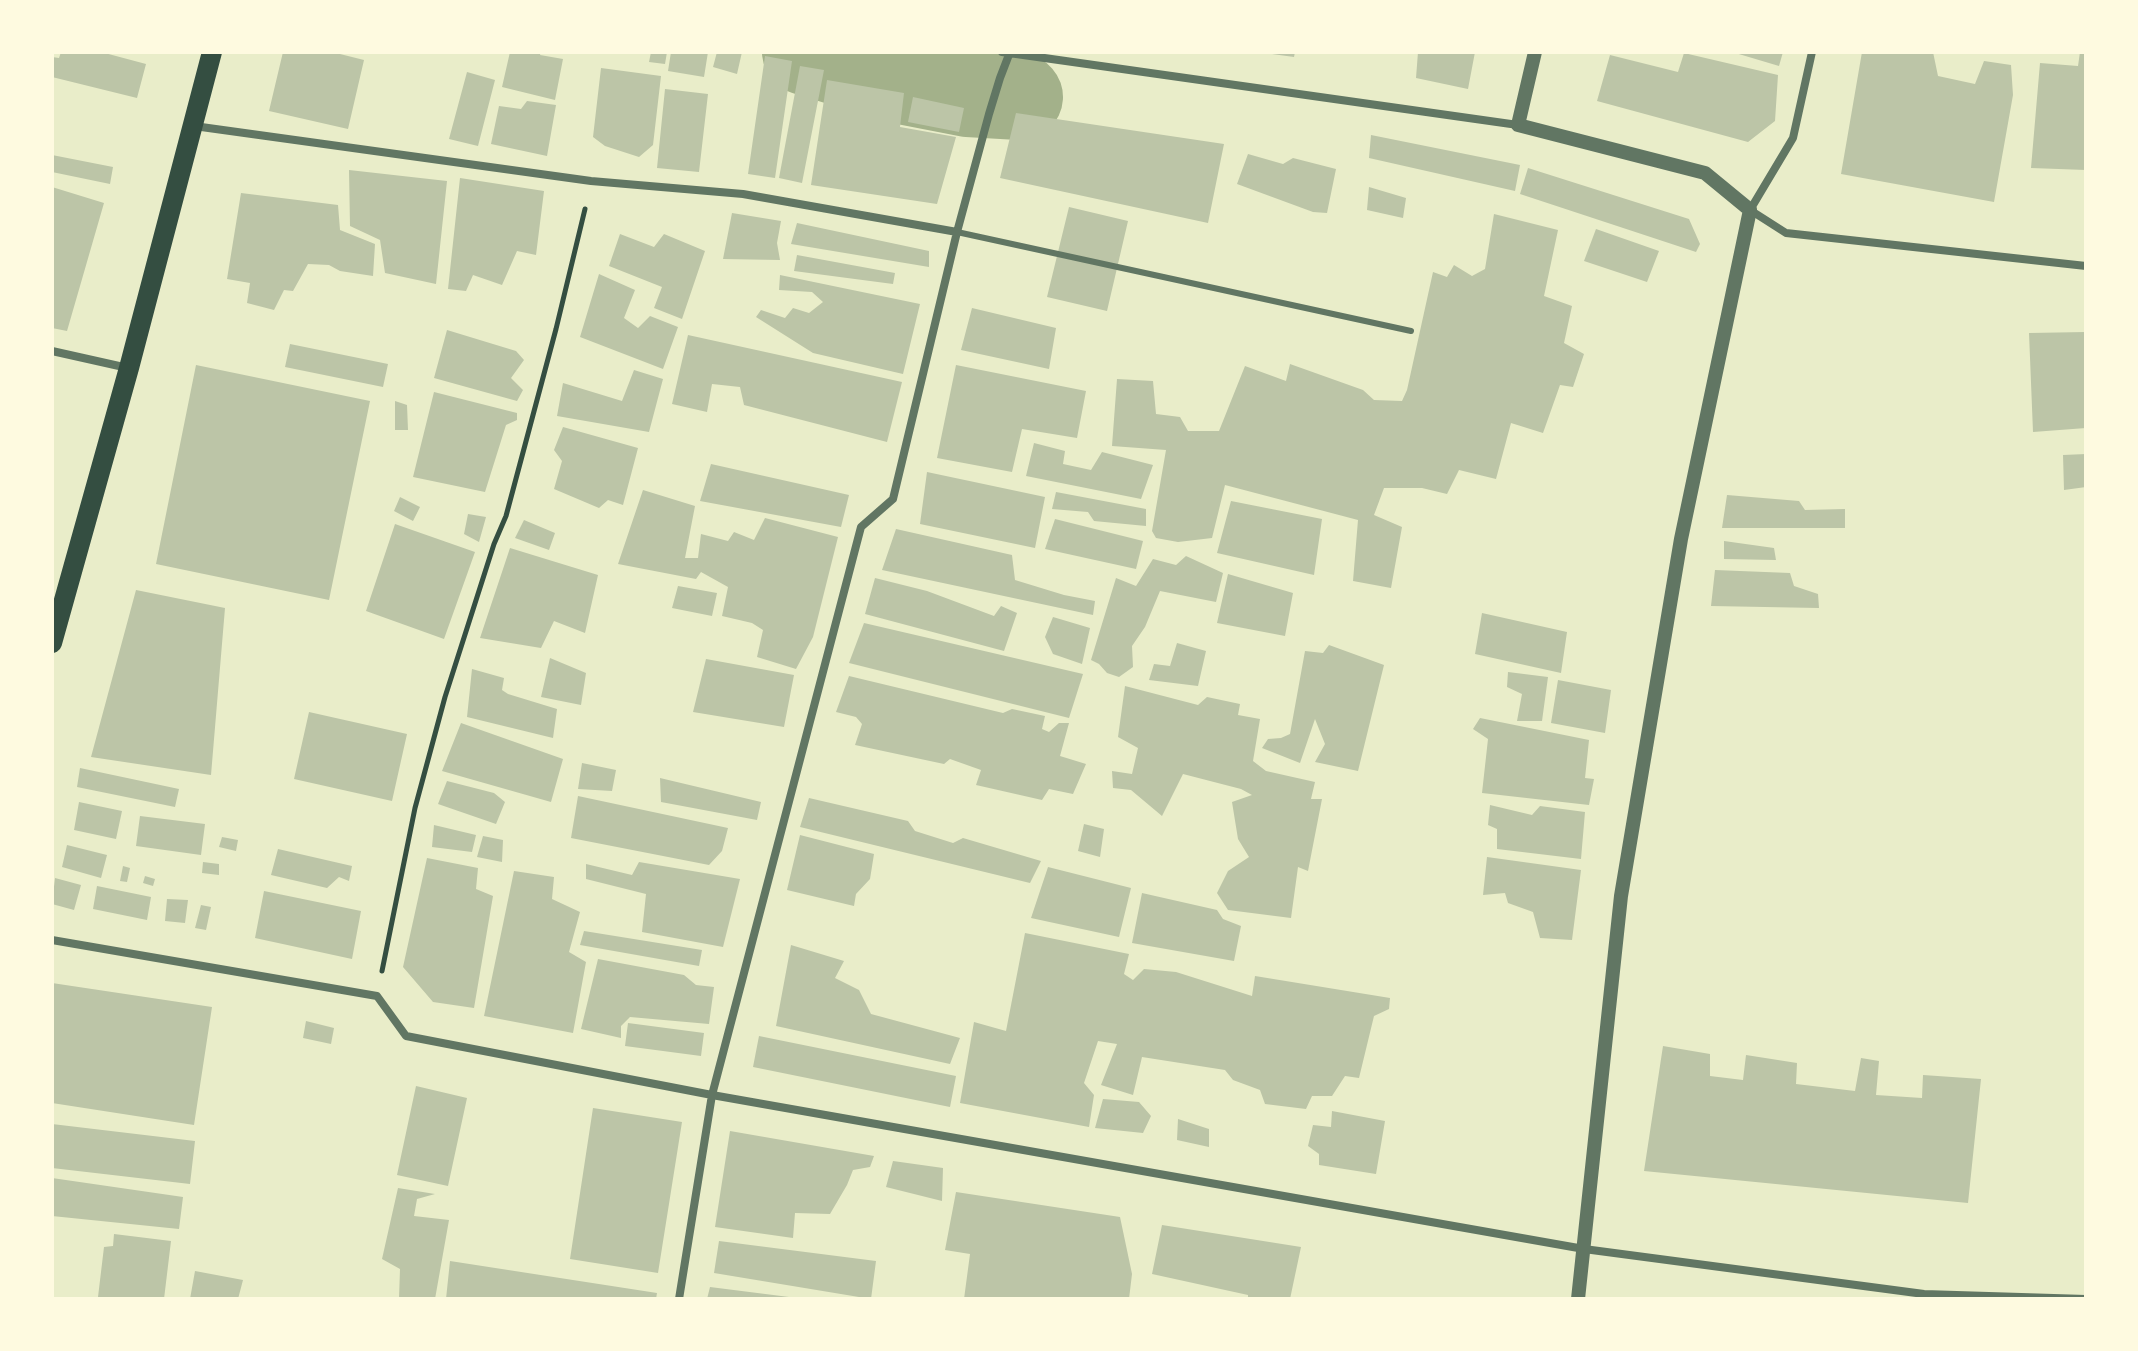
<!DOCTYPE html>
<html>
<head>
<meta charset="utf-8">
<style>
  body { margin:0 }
  #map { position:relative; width:2138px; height:1351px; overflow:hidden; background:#e9edc9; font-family:Signika,sans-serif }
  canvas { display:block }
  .frame { position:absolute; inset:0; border:54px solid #fefae0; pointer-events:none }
</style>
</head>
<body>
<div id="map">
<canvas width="2138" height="1351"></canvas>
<div class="frame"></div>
</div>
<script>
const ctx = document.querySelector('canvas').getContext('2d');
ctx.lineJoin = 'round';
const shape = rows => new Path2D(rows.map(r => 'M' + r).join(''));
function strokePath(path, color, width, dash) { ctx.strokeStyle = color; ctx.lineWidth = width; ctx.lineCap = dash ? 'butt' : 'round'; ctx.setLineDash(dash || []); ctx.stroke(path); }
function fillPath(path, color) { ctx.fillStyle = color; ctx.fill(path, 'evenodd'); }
const river = shape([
  [805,52,896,80,968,94,1020,97]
]);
const building = shape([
  [61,52,101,52,146,64,137,98,52,77,52,57,59,58],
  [283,52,332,52,364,60,348,129,269,111],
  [510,52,541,52,540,55,563,59,555,100,502,87],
  [651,52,667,52,665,64,649,62],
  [671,52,708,52,704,77,668,71],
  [717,52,742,52,737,74,713,67],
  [1272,52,1295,52,1294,57,1272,54],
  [1418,52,1475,52,1468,89,1416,78],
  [1732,52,1783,52,1779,66],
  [1862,52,1933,52,1938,76,1975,84,1984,61,2011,65,2013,95,1994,202,1841,174],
  [2080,52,2086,52,2086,170,2031,168,2040,63,2078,66],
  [1684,53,1778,75,1775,121,1748,142,1597,101,1610,55,1678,72],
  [765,56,792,61,775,178,748,174],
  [800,66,824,70,802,183,779,178],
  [601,68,661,76,653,145,639,157,605,146,593,137],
  [467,72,495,80,478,146,449,139],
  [827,80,904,93,900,127,956,137,937,204,811,185],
  [665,89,708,94,699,172,657,168],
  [913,97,964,108,959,132,908,122],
  [527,101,556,105,547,156,491,144,499,106,521,109],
  [1016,113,1224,144,1208,223,1000,178],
  [1371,135,1520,165,1515,191,1369,158],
  [1248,154,1283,164,1293,158,1336,169,1327,213,1313,212,1237,184],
  [52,155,113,167,110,184,52,172],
  [1528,168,1689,219,1700,244,1696,252,1520,194],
  [349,170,447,181,436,284,385,273,380,240,350,226],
  [460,178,544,191,536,255,517,251,502,285,473,275,466,291,448,289],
  [52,187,104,203,67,331,52,328],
  [1369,187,1406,198,1403,218,1367,210],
  [241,193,338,205,340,230,375,244,373,276,340,271,329,265,308,264,293,291,284,290,274,310,247,303,250,283,227,279],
  [1069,207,1128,221,1107,311,1047,297],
  [732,213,781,221,777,243,780,260,723,259],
  [1494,214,1558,230,1544,296,1572,306,1564,343,1584,354,1573,387,1560,385,1543,433,1511,423,1496,479,1459,470,1447,494,1422,488,1384,488,1374,515,1402,527,1391,588,1353,581,1358,520,1225,485,1212,538,1178,542,1156,538,1152,531,1166,450,1112,446,1117,379,1153,381,1156,414,1180,417,1188,431,1219,431,1245,366,1286,381,1290,364,1363,390,1374,400,1402,401,1407,390,1433,272,1447,277,1454,265,1472,276,1485,269],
  [797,223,929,251,929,267,791,244],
  [1596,229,1659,251,1647,282,1584,261],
  [620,234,654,247,664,234,705,251,682,319,654,308,662,287,609,266],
  [797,255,895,273,893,284,794,271],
  [599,274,635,290,624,318,638,328,650,316,678,327,663,369,580,337],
  [780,275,920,304,903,374,813,353,756,317,761,310,785,318,793,308,809,313,823,302,812,292,779,290],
  [972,308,1056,328,1049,369,961,350],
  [447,330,516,351,524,360,511,378,523,390,517,401,434,378],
  [2086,332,2086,428,2033,432,2029,333],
  [688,335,902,382,887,442,744,405,740,387,712,384,707,412,672,404],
  [290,344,388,364,383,387,285,367],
  [196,365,370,401,329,600,156,564],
  [956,365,1086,391,1077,438,1022,429,1012,472,937,458],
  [634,370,663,379,649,432,557,416,563,383,622,401],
  [434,392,517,413,517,420,506,425,485,492,413,477],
  [395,401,407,405,408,430,395,430],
  [563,427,638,448,623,505,608,500,599,508,554,489,562,461,554,450],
  [1034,443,1065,451,1063,464,1091,470,1102,452,1153,465,1141,499,1026,476],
  [2086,454,2086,487,2064,490,2063,455],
  [711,464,849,495,841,527,700,501],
  [927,472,1045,497,1035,548,920,524],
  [643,490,695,506,685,558,698,558,701,534,728,541,734,532,754,540,765,518,838,537,813,637,796,669,757,657,763,630,752,623,722,616,728,587,701,572,696,579,618,564],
  [1056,492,1146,509,1146,526,1094,521,1088,512,1052,509],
  [1727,495,1799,501,1805,510,1845,509,1845,528,1722,528],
  [400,497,420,507,413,521,394,511],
  [1231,501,1322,519,1314,575,1217,553],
  [468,514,486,517,479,542,464,534],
  [1055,519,1143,541,1136,569,1045,549],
  [524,520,555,533,549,550,515,538],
  [395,524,475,552,444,639,366,611],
  [896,529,1012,555,1015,580,1064,595,1095,601,1093,615,882,570],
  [1724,541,1774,548,1776,560,1724,559],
  [510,548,598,575,585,633,554,621,541,648,480,638],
  [1186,556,1223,573,1216,602,1160,591,1145,627,1132,646,1133,667,1119,677,1107,673,1099,664,1091,660,1116,578,1136,586,1153,559,1176,565],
  [1715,570,1790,573,1794,586,1818,594,1819,608,1711,606],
  [1228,574,1293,593,1285,636,1217,623],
  [875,578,927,591,994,616,1001,606,1017,613,1004,651,865,614],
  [678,586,717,593,712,616,672,608],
  [136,590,225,608,211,775,91,757],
  [1482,613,1567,632,1561,673,1475,654],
  [1053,617,1090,628,1082,664,1053,654,1045,637],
  [864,623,1083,674,1069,718,849,663],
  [1177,643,1206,651,1198,686,1149,680,1154,664,1170,666],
  [1329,645,1384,665,1358,771,1315,762,1325,744,1315,719,1300,763,1262,748,1268,739,1281,738,1290,734,1305,651,1323,653],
  [550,658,586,673,581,705,541,697],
  [706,659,794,675,784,727,693,712],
  [472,669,504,678,502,690,508,694,557,709,553,738,467,717],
  [1508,672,1548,677,1542,721,1517,721,1522,694,1507,687],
  [849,676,1003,713,1012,709,1045,716,1042,729,1049,732,1059,723,1069,723,1060,756,1086,764,1073,794,1049,789,1042,800,976,785,981,770,950,759,944,764,855,745,862,724,856,717,836,712],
  [1558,680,1611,690,1605,733,1551,723],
  [1125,686,1198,705,1207,697,1240,704,1238,715,1260,719,1253,761,1266,771,1315,782,1311,799,1322,799,1308,871,1298,867,1291,918,1228,910,1217,893,1228,871,1249,857,1238,839,1232,802,1252,795,1241,789,1183,774,1162,816,1131,790,1113,788,1112,771,1132,774,1138,748,1118,737],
  [309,712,407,734,392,801,294,779],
  [1480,718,1589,740,1585,778,1594,779,1589,805,1482,793,1488,739,1473,729],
  [461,723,563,759,551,802,442,771],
  [582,763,616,770,612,791,578,789],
  [80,768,179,789,175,807,77,787],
  [660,778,761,802,757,820,661,802],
  [447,781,494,793,505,802,496,824,438,804],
  [578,796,728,828,722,851,709,865,571,838],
  [809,798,908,821,915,831,953,843,963,838,1041,861,1030,883,800,827],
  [79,802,122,811,116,839,74,830],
  [1490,805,1532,815,1540,806,1585,812,1581,859,1497,849,1497,829,1488,825],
  [140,816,205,824,201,855,136,846],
  [1084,824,1104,829,1100,857,1078,851],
  [434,825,476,835,472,852,432,847],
  [800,835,874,854,870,879,856,894,854,906,787,890],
  [483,836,503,840,502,862,477,857],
  [222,837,238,840,236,851,219,847],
  [67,845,107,855,101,878,62,867],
  [278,849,352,866,349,881,339,877,327,888,271,875],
  [1487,857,1581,870,1572,940,1540,938,1533,912,1508,903,1505,893,1483,895],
  [427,858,478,868,476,889,493,896,474,1008,433,1002,403,967],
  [203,862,219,864,219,875,202,873],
  [639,862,740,879,723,947,642,932,646,894,586,879,586,864,632,875],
  [123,866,130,868,127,882,120,881],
  [1048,867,1131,888,1119,937,1031,918],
  [514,871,554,877,552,899,580,912,569,952,586,962,573,1033,484,1016],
  [145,876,155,879,153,886,143,883],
  [55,878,81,885,74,910,52,904],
  [97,886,151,897,147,920,93,909],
  [264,891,361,911,352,959,255,938],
  [1142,893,1217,910,1223,919,1241,926,1234,961,1132,943],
  [167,899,188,900,185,923,165,921],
  [201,905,211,907,206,930,195,928],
  [584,931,702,950,699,966,580,945],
  [1025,933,1129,954,1124,974,1133,980,1144,969,1176,972,1252,996,1255,976,1390,998,1389,1009,1374,1016,1359,1078,1345,1076,1332,1096,1312,1096,1306,1109,1265,1104,1260,1090,1233,1080,1225,1070,1142,1057,1133,1095,1101,1085,1117,1044,1098,1041,1084,1083,1094,1095,1089,1127,960,1103,974,1022,1006,1031],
  [791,945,844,961,835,978,859,990,871,1014,960,1038,950,1064,776,1026],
  [598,959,684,975,696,985,714,987,709,1024,630,1017,621,1026,621,1038,581,1029],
  [52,983,212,1007,194,1125,52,1103],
  [306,1021,334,1028,331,1044,303,1038],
  [628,1023,704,1033,701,1056,625,1046],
  [759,1036,956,1076,950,1107,753,1067],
  [1663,1046,1710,1054,1710,1076,1743,1080,1746,1055,1797,1063,1796,1084,1855,1091,1861,1058,1879,1061,1876,1095,1922,1098,1923,1075,1981,1079,1968,1203,1644,1171],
  [416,1086,467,1098,448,1186,397,1175],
  [1103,1099,1139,1102,1151,1116,1143,1133,1095,1128],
  [593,1108,682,1122,658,1273,570,1259],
  [1332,1111,1385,1121,1376,1174,1319,1165,1319,1154,1308,1146,1313,1125,1331,1127],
  [1178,1119,1209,1129,1209,1147,1177,1140],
  [52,1124,195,1141,190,1184,52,1168],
  [730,1131,874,1156,870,1167,853,1170,847,1185,830,1214,795,1213,793,1238,715,1227],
  [893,1161,943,1168,942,1201,886,1187],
  [52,1178,183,1197,179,1229,52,1216],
  [398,1188,435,1194,417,1199,414,1216,449,1220,435,1299,399,1299,400,1269,382,1259],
  [956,1192,1120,1217,1132,1274,1129,1299,964,1299,970,1254,945,1250],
  [1162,1225,1301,1247,1290,1299,1248,1299,1248,1295,1152,1274],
  [114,1234,171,1241,164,1299,110,1299,98,1297,104,1247,113,1246],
  [719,1241,876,1261,871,1299,714,1273],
  [450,1261,657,1293,656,1299,446,1299],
  [195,1271,243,1280,238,1299,190,1299],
  [710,1287,789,1297,788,1299,707,1299]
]);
const path = shape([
  [382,971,415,808,445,697,494,544,506,516,556,329,585,209]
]);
const service = shape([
  [957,232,1411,331]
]);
const minor = shape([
  [1002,52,1518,125],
  [1812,52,1793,138,1750,210,1786,233,2086,266],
  [194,126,591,181,743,194,957,232],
  [52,351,128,368],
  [52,940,377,996,406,1036,712,1095,1584,1249,1924,1294,2086,1299],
  [679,1299,712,1095,861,527,893,499,957,232,989,114,1000,78,1010,52]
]);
const tertiary = shape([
  [1535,52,1518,125,1705,173,1750,210,1681,539,1621,896,1578,1299]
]);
const primary = shape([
  [52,643,129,368,212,52]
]);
strokePath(river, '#a3b18a', 86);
fillPath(building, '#bcc5a7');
strokePath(path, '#344e41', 5);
strokePath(service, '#617663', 6);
strokePath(minor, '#617663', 8);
strokePath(tertiary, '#617663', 14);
strokePath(primary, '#344e41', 20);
</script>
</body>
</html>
